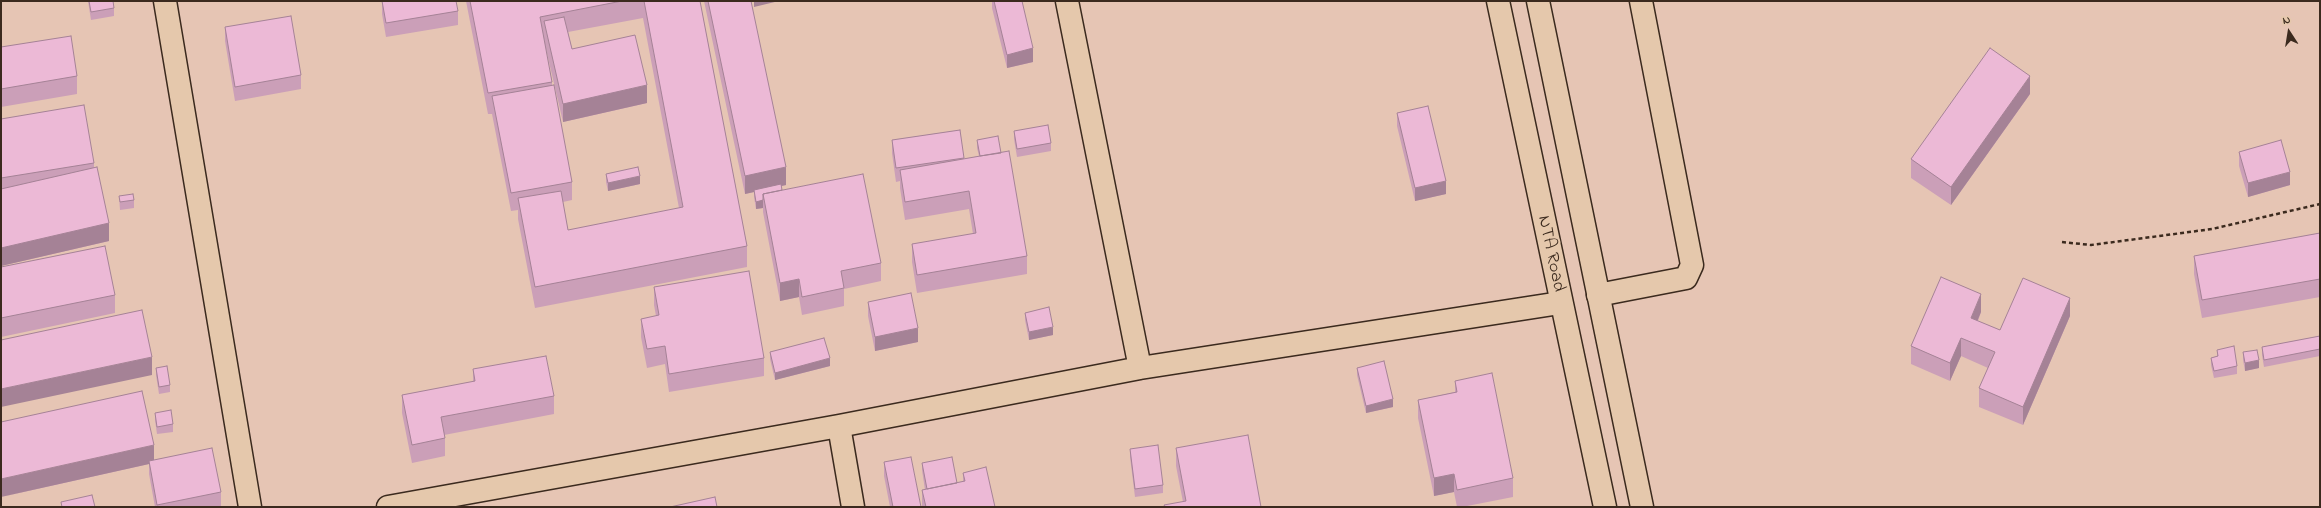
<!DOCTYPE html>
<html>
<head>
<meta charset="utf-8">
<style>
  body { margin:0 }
  #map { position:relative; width:2321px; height:508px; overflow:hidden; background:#e6c5b4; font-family:"Indie Flower",sans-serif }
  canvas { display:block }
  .frame { position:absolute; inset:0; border:2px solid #3b2a1e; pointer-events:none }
  .north { position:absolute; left:2269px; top:12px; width:40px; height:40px; -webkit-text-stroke:3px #e5c8ac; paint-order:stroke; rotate:348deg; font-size:11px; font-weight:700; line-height:16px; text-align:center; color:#3b2a1e }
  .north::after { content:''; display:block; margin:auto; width:14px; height:18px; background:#3b2a1e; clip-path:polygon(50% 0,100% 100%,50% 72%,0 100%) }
</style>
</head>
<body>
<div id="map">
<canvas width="2321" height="508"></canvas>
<div class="frame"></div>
<div class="north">N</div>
</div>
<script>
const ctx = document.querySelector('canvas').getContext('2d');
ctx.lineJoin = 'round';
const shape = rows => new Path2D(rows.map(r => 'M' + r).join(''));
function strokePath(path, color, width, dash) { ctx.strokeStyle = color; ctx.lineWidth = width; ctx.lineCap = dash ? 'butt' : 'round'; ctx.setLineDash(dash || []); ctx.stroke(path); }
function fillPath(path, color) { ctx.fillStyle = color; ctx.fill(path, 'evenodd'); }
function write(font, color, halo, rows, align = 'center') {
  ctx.font = font + ' "Indie Flower",sans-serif'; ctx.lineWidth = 4; ctx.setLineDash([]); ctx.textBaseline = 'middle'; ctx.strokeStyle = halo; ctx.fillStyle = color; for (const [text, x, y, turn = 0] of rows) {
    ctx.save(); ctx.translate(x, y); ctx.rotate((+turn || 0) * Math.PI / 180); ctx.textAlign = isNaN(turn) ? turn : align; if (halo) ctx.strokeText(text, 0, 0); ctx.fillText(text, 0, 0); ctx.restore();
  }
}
const path = shape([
  [2062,242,2091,245,2212,229,2320,204]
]);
const street = shape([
  [165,1,250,507],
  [1067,1,1140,368],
  [1598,295,1686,278,1692,265,1641,1],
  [839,426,853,507],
  [388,507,839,426,1140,368,1560,303]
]);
const secondary = shape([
  [1498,1,1605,507],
  [1538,1,1642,507]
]);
const wall = shape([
  [88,1,113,1,114,8,114,16,91,20],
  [382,1,458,11,458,25,386,37,382,14],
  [466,1,700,1,747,246,747,267,535,308,518,219,518,210,511,211,492,114,488,114],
  [643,18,679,208,568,230,563,202,572,200,572,182,552,85,552,82,545,45,563,122,647,103,572,49,568,32],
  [704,1,751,1,786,185,781,186,782,190,881,263,881,281,844,289,844,306,802,315,799,297,780,301,763,212,763,208,756,209,754,197,754,192,745,194],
  [992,1,1022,1,1033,62,1007,68,992,8],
  [225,27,301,75,301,89,235,101,225,41],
  [1,47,77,76,77,94,1,107],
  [2030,94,1951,205,1911,178,1911,159],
  [1397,113,1446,194,1415,201,1397,126],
  [1,119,94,163,94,168,109,241,1,266],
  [960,130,964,159,979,156,977,148,977,140,1001,153,1027,256,1027,274,917,293,912,262,912,244,973,234,969,209,905,220,900,188,900,181,896,182,892,153,892,140],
  [1014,131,1051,143,1051,151,1017,157,1014,139],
  [2239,152,2290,185,2248,197,2239,166],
  [606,174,640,184,608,191,606,182],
  [119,196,134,200,134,208,120,210],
  [2320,233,2320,297,2202,318,2194,274,2194,256],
  [1,267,115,295,115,313,1,337],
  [654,287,764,358,764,376,669,392,665,364,647,368,641,337,641,319,656,316,654,305],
  [868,302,918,342,875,351,868,316],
  [1981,312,1978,321,2000,330,2070,316,2023,425,1979,407,1979,388,1988,368,1961,356,1950,381,1911,364,1911,346],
  [1025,313,1053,335,1029,340,1025,320],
  [2320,336,2320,356,2264,367,2262,355,2262,347],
  [2217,350,2237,366,2237,374,2214,378,2211,365,2211,358,2217,356],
  [770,352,830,366,775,380,770,359],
  [2243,352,2259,368,2245,371,2243,360],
  [156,368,170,385,170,392,159,394,156,375],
  [1357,368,1393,407,1366,413,1357,375],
  [473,369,554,396,554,414,444,435,445,438,445,456,412,463,402,413,402,395,473,382],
  [1455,381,1513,478,1513,497,1462,507,1457,507,1454,492,1434,496,1418,418,1418,400,1455,392],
  [155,413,173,424,173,432,157,434,155,420],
  [1176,448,1261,507,1183,502,1176,466],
  [1130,449,1163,485,1163,493,1135,497,1130,457],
  [154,460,221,492,221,506,215,507,155,507,149,474,149,464,1,497],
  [884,462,921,507,890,507,884,476],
  [922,463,957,483,963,481,963,473,995,507,922,507,922,490,925,490,922,470]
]);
const shadedWall = shape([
  [754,1,779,1,754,7],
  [1033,48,1033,62,1007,68,1007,55],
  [2030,76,2030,94,1951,205,1951,187],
  [647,85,647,103,563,122,563,104],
  [786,167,786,185,754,192,754,190,754,192,745,194,745,176],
  [2290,172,2290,185,2248,197,2248,183],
  [640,176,640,184,608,191,608,183],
  [1446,181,1446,194,1415,201,1415,188],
  [763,200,763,208,756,209,756,202],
  [109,223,109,241,1,266,1,248],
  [799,279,799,297,780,301,780,283],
  [1981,294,1981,312,1971,336,1971,318],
  [2070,298,2070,316,2023,425,2023,407],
  [1053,327,1053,335,1029,340,1029,332],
  [918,328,918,342,875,351,875,337],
  [1961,338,1961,356,1950,381,1950,363],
  [152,357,152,375,1,407,1,389],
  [830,358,830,366,775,380,775,373],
  [2259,360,2259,368,2245,371,2245,363],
  [1393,399,1393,407,1366,413,1366,406],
  [154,445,154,463,149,461,149,464,1,497,1,479],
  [1454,474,1454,492,1434,496,1434,478]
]);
const building = shape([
  [89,1,113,1,114,8,91,12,89,1],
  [382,1,456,1,458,11,386,23,382,1],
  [470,1,622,1,540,17,552,82,488,93,470,1],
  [644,1,700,1,747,246,535,287,518,198,561,191,568,230,683,207,644,1],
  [708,1,751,1,786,167,745,176,708,1],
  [994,1,1022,1,1033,48,1007,55,994,1],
  [291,16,301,75,235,87,225,27,291,16],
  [564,17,572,49,635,35,647,85,563,104,544,21,564,17],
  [71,36,77,76,1,89,1,47,71,36],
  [1990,48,2030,76,1951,187,1911,159,1990,48],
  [554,85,572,182,511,193,492,96,554,85],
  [84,105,94,163,1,178,1,119,84,105],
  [1428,106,1446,181,1415,188,1397,113,1428,106],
  [1048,125,1051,143,1017,149,1014,131,1048,125],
  [960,130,964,158,896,168,892,140,960,130],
  [998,136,1001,153,980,156,977,140,998,136],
  [2281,140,2290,172,2248,183,2239,152,2281,140],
  [1009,151,1027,256,917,275,912,244,976,233,969,191,905,202,900,170,1009,151],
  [97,167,109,223,1,248,1,189,97,167],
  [638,167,640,176,608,183,606,174,638,167],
  [863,174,881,263,841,271,844,288,802,297,799,279,780,283,763,194,863,174],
  [781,184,782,190,763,194,763,200,756,202,754,190,781,184],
  [133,194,134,200,120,202,119,196,133,194],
  [2320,233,2320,279,2202,300,2194,256,2320,233],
  [105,246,115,295,1,318,1,267,105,246],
  [749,271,764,358,669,374,665,346,647,349,641,319,659,315,654,287,749,271],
  [1941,277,1981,294,1971,318,2000,330,2023,278,2070,298,2023,407,1979,388,1995,352,1961,338,1950,363,1911,346,1941,277],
  [911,293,918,328,875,337,868,302,911,293],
  [1049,307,1053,327,1029,332,1025,313,1049,307],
  [142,310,152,357,1,389,1,340,142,310],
  [2320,336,2320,349,2264,360,2262,347,2320,336],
  [824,338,830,358,775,373,770,352,824,338],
  [2234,346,2237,366,2214,371,2211,358,2218,356,2217,350,2234,346],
  [2257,350,2259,360,2245,363,2243,352,2257,350],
  [546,356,554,396,441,417,445,438,412,445,402,395,475,381,473,369,546,356],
  [1384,361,1393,399,1366,406,1357,368,1384,361],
  [167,366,170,385,159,387,156,368,167,366],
  [1492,373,1513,478,1457,490,1454,474,1434,478,1418,400,1457,392,1455,381,1492,373],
  [142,391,154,445,1,479,1,422,142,391],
  [171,410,173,424,157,427,155,413,171,410],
  [1248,435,1261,507,1165,507,1164,505,1186,501,1176,448,1248,435],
  [1158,445,1163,485,1135,489,1130,449,1158,445],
  [212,448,221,492,157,505,149,461,212,448],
  [911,457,921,507,893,507,884,462,911,457],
  [952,457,957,483,927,489,922,463,952,457],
  [986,467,995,507,926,507,922,490,965,481,963,473,986,467],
  [92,495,95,507,62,507,61,502,92,495],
  [715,497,717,507,670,507,715,497]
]);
const streetNames = [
  ["NTA Road",1550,254,78]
];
strokePath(street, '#3b2a1e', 25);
strokePath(secondary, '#3b2a1e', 25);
strokePath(path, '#3b2a1e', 2.5, [4, 3]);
strokePath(street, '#e5c8ac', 22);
strokePath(secondary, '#e5c8ac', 22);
fillPath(wall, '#cb9fb8');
fillPath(shadedWall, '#a58296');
fillPath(building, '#ecb9d6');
strokePath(building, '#a58296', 1);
write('18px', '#3b2a1e', '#e5c8ac', streetNames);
</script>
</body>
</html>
